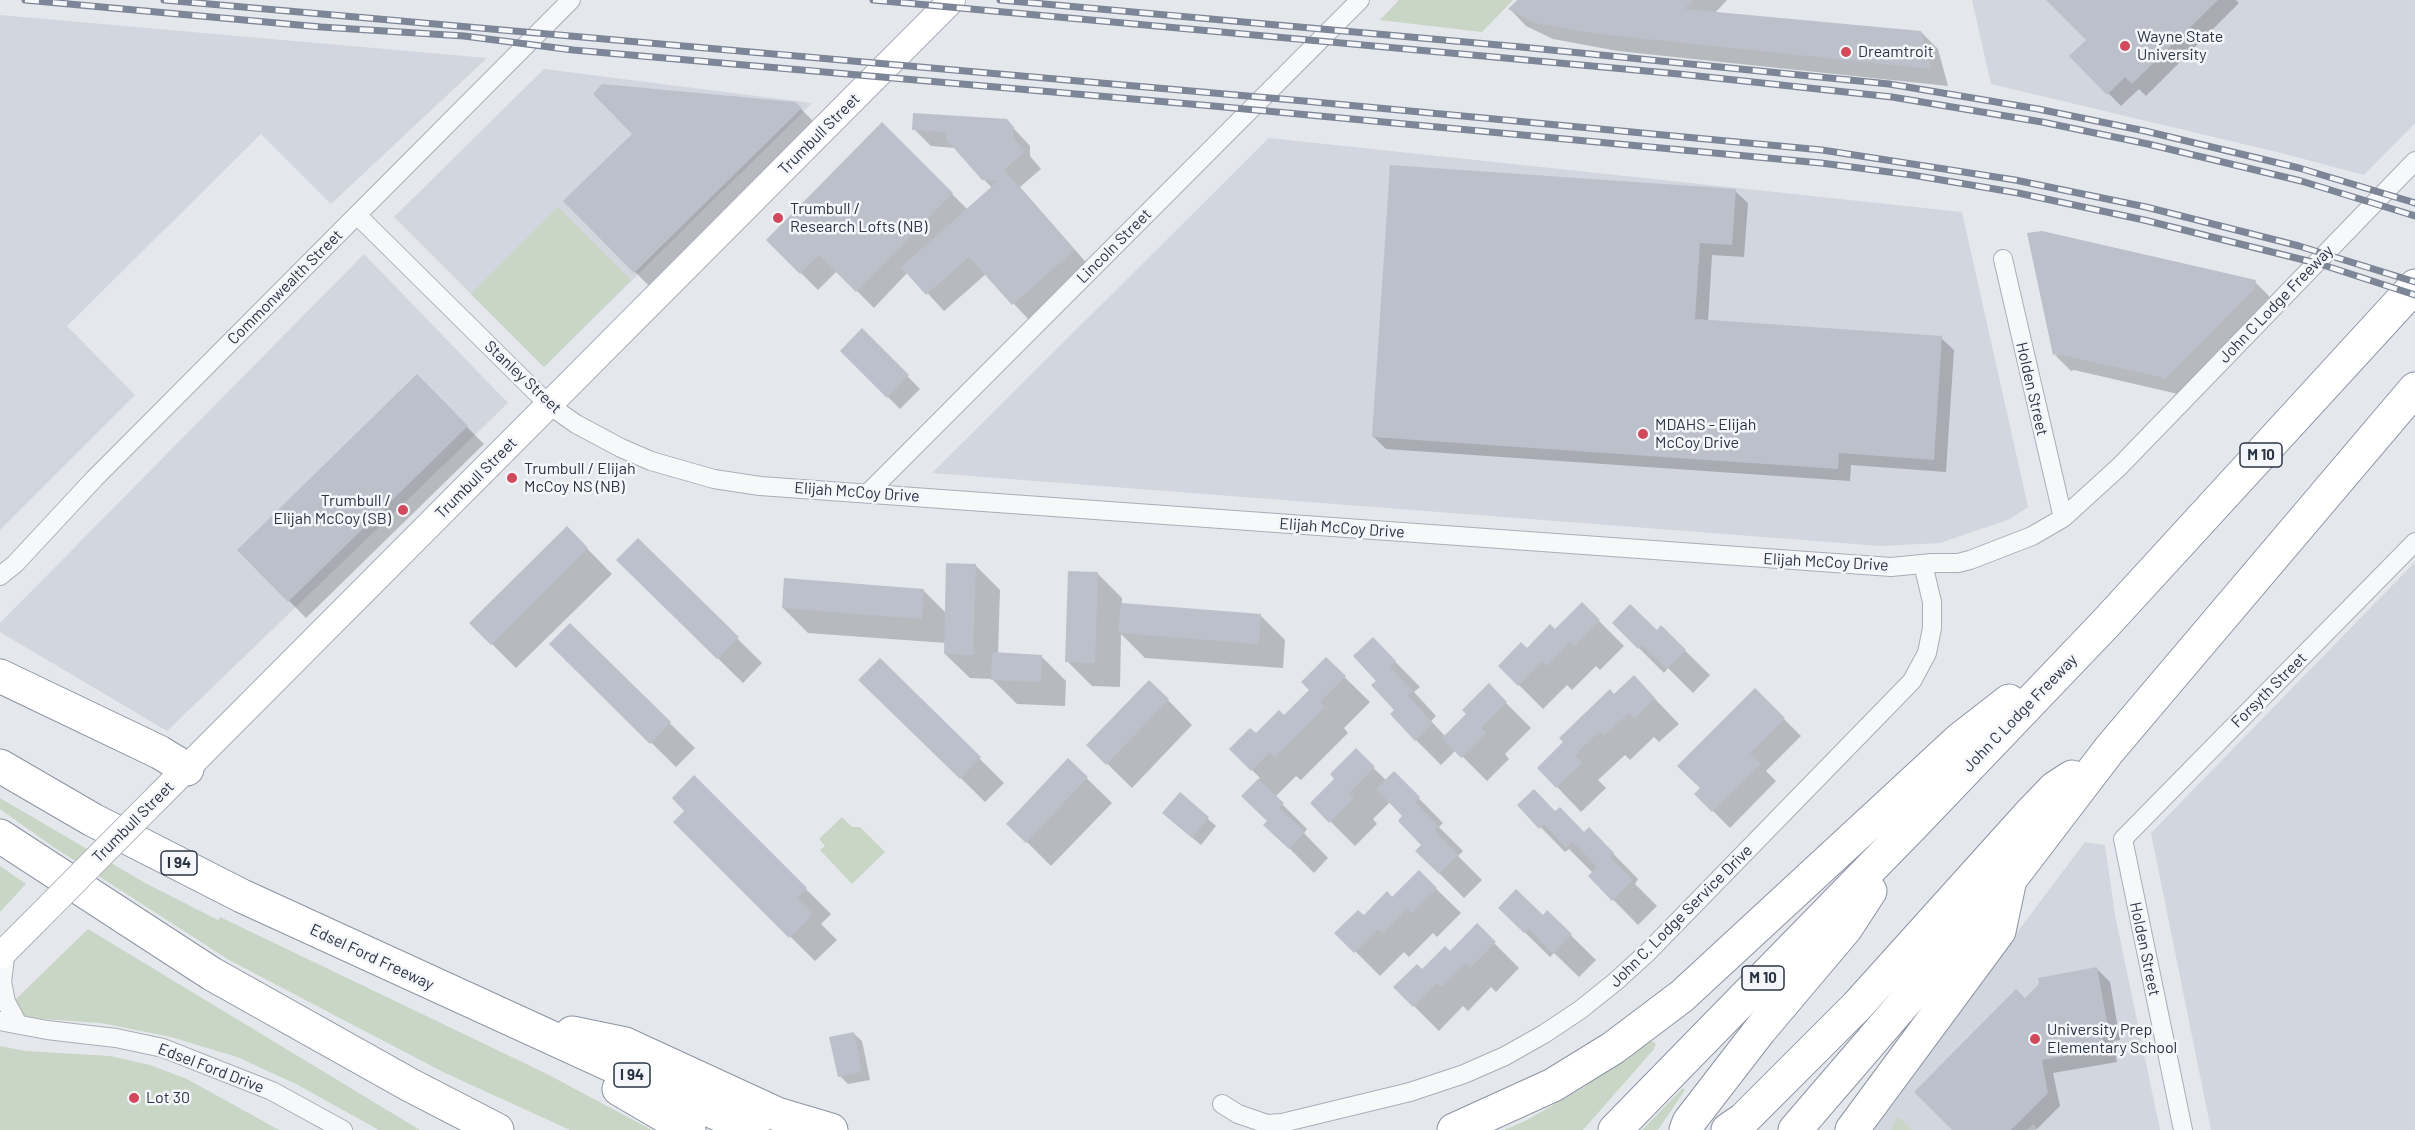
<!DOCTYPE html>
<html>
<head>
<meta charset="utf-8">
<style>
  body { margin:0 }
  canvas { display:block; background:#e4e7ec }
</style>
</head>
<body>
<canvas width="2415" height="1130"></canvas>
<script>
const ctx = document.querySelector('canvas').getContext('2d');
ctx.lineJoin = 'round';
function fillPath(path, color) { ctx.fillStyle = color; ctx.fill(path, 'evenodd'); }
const shape = rows => new Path2D(rows.map(r => 'M' + r).join(''));
function strokePath(path, color, width, dash) { ctx.strokeStyle = color; ctx.lineWidth = width; ctx.lineCap = dash ? 'butt' : 'round'; ctx.setLineDash(dash || []); ctx.stroke(path); }
function write(font, color, halo, rows, align = 'center') {
  ctx.font = font + ' Barlow,sans-serif'; ctx.lineWidth = 5; ctx.setLineDash([]); ctx.textBaseline = 'middle'; ctx.strokeStyle = halo; ctx.fillStyle = color; for (const [text, x, y, turn = 0] of rows) {
    ctx.save(); ctx.translate(x, y); ctx.rotate((+turn || 0) * Math.PI / 180); ctx.textAlign = isNaN(turn) ? turn : align; if (halo) ctx.strokeText(text, 0, 0); ctx.fillText(text, 0, 0); ctx.restore();
  }
}
const built = shape([
  [1972,0,2415,0,2415,123,2364,175,2281,153,1991,84],
  [0,15,487,58,331,204,261,134,67,326,135,395,0,530],
  [544,69,812,103,544,367,394,217],
  [1269,138,1962,212,2028,507,2010,519,1940,543,1881,546,932,473],
  [364,254,508,403,167,731,0,632,0,623],
  [2415,562,2415,1130,2211,1130,2151,833],
  [2085,842,2105,845,2115,915,2160,1130,2038,1130,2033,1124,2027,1130,1868,1130]
]);
const green = shape([
  [1399,0,1513,0,1482,32,1380,20],
  [558,207,631,280,544,367,471,294],
  [0,798,147,884,218,920,220,917,545,1073,652,1130,570,1130,445,1073,229,960,52,846,0,809],
  [842,817,852,827,860,827,885,852,852,884,820,850,825,846,819,839],
  [0,866,26,884,0,912],
  [88,929,420,1130,379,1130,296,1084,237,1057,171,1037,101,1023,28,1018,20,1012,15,1000],
  [1649,1041,1656,1043,1654,1049,1583,1130,1504,1130,1525,1121,1583,1088],
  [0,1046,25,1051,110,1056,150,1065,187,1079,279,1130,0,1130],
  [1683,1088,1685,1090,1658,1130,1642,1130],
  [1898,1116,1912,1130,1891,1130]
]);
const shadow = shape([
  [1519,0,1727,0,1714,14,1921,32,1938,49,1948,86,1618,51,1553,39,1526,26,1510,9],
  [2048,0,2236,0,2239,3,2146,96,2139,89,2121,106,2071,56,2088,40],
  [795,103,818,126,652,289,565,201],
  [1006,120,1030,146,1030,156,1041,169,1020,187,1090,267,1030,321,986,274,944,311,908,272,874,308,837,271,818,290,768,240,883,124,968,210,992,188,955,148,931,146,914,129],
  [1735,191,1748,203,1744,257,1712,255,1708,322,1941,338,1954,350,1946,472,1851,465,1850,481,1386,449,1374,437],
  [2255,282,2272,299,2178,394,2074,370,2071,371,2055,355],
  [862,330,920,389,900,409,842,351],
  [417,377,484,444,306,618,239,550],
  [567,528,612,574,516,668,471,623],
  [638,540,762,663,743,683,618,560],
  [975,565,1000,590,998,654,1041,656,1066,681,1065,706,1017,704,992,679,970,678,945,654,946,643,808,633,783,608,923,590,946,613],
  [1097,573,1122,598,1122,604,1260,615,1285,640,1283,668,1145,658,1121,634,1120,687,1092,686,1067,661],
  [1582,604,1624,646,1600,670,1596,666,1572,690,1567,685,1543,709,1500,666,1555,631],
  [1614,623,1657,632,1661,627,1710,675,1693,693,1668,668,1664,673],
  [570,625,695,748,676,767,551,644],
  [1373,639,1420,687,1414,692,1436,716,1431,721,1446,737,1468,714,1489,686,1531,728,1505,754,1509,759,1487,781,1456,750,1441,765,1416,740,1378,681],
  [1326,659,1370,702,1344,728,1348,733,1301,780,1296,776,1275,797,1307,829,1304,833,1328,858,1314,873,1266,825,1269,821,1243,796,1260,778,1231,749,1284,717,1311,690],
  [880,660,1004,783,985,802,861,680],
  [1634,677,1679,724,1659,742,1654,737,1630,760,1625,755,1598,780,1606,788,1581,812,1539,768],
  [1755,690,1801,736,1766,771,1776,781,1730,828,1696,794,1702,789],
  [1168,700,1192,725,1132,788,1088,745],
  [1356,751,1387,781,1394,773,1443,823,1439,827,1463,851,1458,856,1482,880,1464,898,1417,851,1423,845,1405,816,1390,802,1373,819,1377,824,1355,846,1312,803,1336,779],
  [1068,760,1112,803,1051,866,1008,823],
  [694,778,831,914,821,924,837,940,815,961,675,822,686,811],
  [1180,794,1216,826,1201,845,1172,821],
  [1519,805,1556,813,1584,834,1589,829,1638,879,1635,884,1657,906,1638,925,1590,876,1593,873,1569,849,1565,852],
  [1419,872,1461,913,1437,937,1433,933,1409,957,1404,952,1380,976,1337,933,1392,899],
  [1500,908,1543,917,1547,912,1596,960,1579,977,1554,953,1550,957],
  [1477,926,1519,968,1496,992,1491,987,1468,1011,1463,1006,1439,1031,1395,987,1451,953],
  [2097,969,2110,982,2120,1040,2113,1041,2117,1062,2053,1073,2060,1106,2036,1130,1954,1130,2025,1000],
  [853,1033,862,1041,870,1080,848,1084,840,1076]
]);
const building = shape([
  [1517,0,1694,0,1684,9,1921,31,1932,69,1599,34,1535,23,1508,9],
  [2046,0,2218,0,2132,84,2125,77,2107,95,2069,56,2086,40],
  [602,84,795,102,802,108,634,273,563,201,632,134,593,94],
  [913,113,1007,119,1014,127,1013,138,1025,151,1004,170,1075,250,1012,305,969,257,926,295,901,267,998,181,982,180,946,139,947,132,912,130],
  [882,122,953,193,856,292,819,255,800,274,766,240],
  [1390,165,1736,189,1732,245,1700,243,1695,319,1942,336,1934,460,1839,453,1838,469,1372,437],
  [2042,231,2256,280,2254,289,2164,380,2160,377,2057,354,2053,355,2027,233],
  [862,328,909,375,887,398,840,351],
  [417,374,468,426,288,602,237,550],
  [567,526,588,548,491,645,469,623],
  [638,538,739,637,717,659,616,560],
  [946,563,976,564,973,655,944,654],
  [1068,571,1098,572,1095,663,1065,662],
  [784,578,924,589,922,619,782,608],
  [1582,602,1600,620,1575,646,1570,642,1547,666,1542,661,1518,686,1498,666,1521,642,1527,648,1550,624,1555,629],
  [1121,603,1261,614,1259,644,1118,633],
  [1630,604,1657,630,1661,625,1686,650,1667,669,1642,645,1638,649,1612,623],
  [570,623,671,722,650,744,549,644],
  [1373,637,1396,661,1390,667,1413,691,1407,695,1433,723,1415,741,1390,714,1394,710,1371,685,1376,681,1353,656],
  [992,652,1042,655,1041,682,991,680],
  [1326,657,1346,676,1320,702,1325,707,1275,757,1270,752,1251,771,1229,749,1250,728,1256,733,1279,710,1284,715,1309,690,1301,682],
  [880,658,981,757,960,779,858,680],
  [1634,675,1655,698,1634,719,1629,713,1604,736,1600,731,1575,755,1582,763,1556,788,1537,768,1563,742,1559,738,1610,689,1614,694],
  [1149,680,1169,699,1106,765,1086,745],
  [1489,683,1507,702,1481,728,1486,733,1461,758,1442,738,1466,714,1462,710],
  [1755,688,1785,718,1750,753,1761,764,1712,812,1694,794,1700,788,1677,766],
  [1356,748,1375,767,1349,793,1354,798,1329,823,1310,803,1334,779,1330,774],
  [1068,758,1088,777,1026,843,1006,824],
  [1394,771,1420,797,1415,802,1439,826,1434,830,1458,855,1439,874,1415,851,1421,845,1398,821,1402,816,1376,789],
  [694,775,807,888,797,898,813,914,789,938,673,822,684,811,672,798],
  [1258,779,1284,803,1279,808,1305,832,1289,849,1263,825,1267,821,1241,796],
  [1534,789,1555,811,1560,807,1584,832,1589,827,1614,853,1611,858,1633,880,1612,901,1588,876,1597,867,1572,841,1566,848,1544,824,1539,829,1517,805],
  [1180,792,1209,817,1192,838,1162,813],
  [1419,870,1437,888,1411,914,1407,909,1383,933,1378,929,1354,953,1334,933,1358,910,1364,915,1387,891,1392,897],
  [1516,889,1543,915,1547,910,1572,934,1553,954,1529,929,1524,933,1498,908],
  [1477,923,1496,942,1470,968,1466,963,1442,987,1437,983,1413,1007,1393,987,1417,964,1422,969,1445,946,1450,951],
  [2097,967,2108,1027,2101,1028,2105,1049,2042,1060,2048,1093,2011,1130,1952,1130,1914,1092,2016,989,2025,998,2039,984,2038,978],
  [854,1032,862,1072,838,1077,829,1037]
]);
const street = shape([
  [357,215,549,405,576,424,621,448,651,461,714,479,760,486,1891,567,1932,563,1958,563,1970,560,2032,536,2063,518,2119,467,2415,161],
  [2003,259,2063,518],
  [868,493,1360,0],
  [0,576,15,564,94,479,571,0],
  [6,949,2,982,6,1002,18,1024],
  [0,1021,47,1030,116,1038,163,1048,272,1091,343,1130],
  [1222,1104,1238,1114,1267,1124,1282,1123,1410,1092,1464,1074,1505,1056,1544,1034,1580,1010,1615,982,1648,952,1912,681,1927,653,1932,628,1932,602,1923,564],
  [2183,1130,2123,839,2415,542]
]);
const secondary = shape([
  [157,798,952,0],
  [0,956,35,921]
]);
const highway = shape([
  [0,676,159,752,187,769],
  [0,766,93,820,242,896,753,1130],
  [0,836,212,974,410,1085,497,1130],
  [572,1033,625,1044,777,1114,831,1130],
  [619,1089,689,1130],
  [1454,1130,1553,1085,1613,1048,1682,996,1959,740,2009,701],
  [1615,1130,1912,826,2106,623,2415,286],
  [1686,1130,1689,1122,1760,1030,1846,928,1870,891],
  [1728,1130,1744,1119,1857,1006,2029,815,2055,788,2072,777],
  [1795,1130,2009,881,2109,750,2415,389],
  [1852,1130,1999,931,2009,884]
]);
const rail = shape([
  [25,0,321,27,464,36,573,50,1213,106,1821,163,1912,175,2018,193,2144,220,2320,264,2415,295],
  [164,0,1304,101,1822,150,2015,180,2146,207,2299,246,2415,282],
  [873,0,1679,74,1892,97,2042,122,2148,144,2301,181,2415,216],
  [1000,0,1521,47,1889,84,2038,109,2145,131,2299,168,2415,203]
]);
const secondaryBridge = shape([
  [35,921,157,798]
]);
const markers = [
  [2125,46,6,"#d1495b"],
  [1846,52,6,"#d1495b"],
  [778,218,6,"#d1495b"],
  [1643,434,6,"#d1495b"],
  [512,478,6,"#d1495b"],
  [403,510,6,"#d1495b"],
  [2035,1039,6,"#d1495b"],
  [134,1098,6,"#d1495b"]
];
const shields = [
  [2261,455,42],
  [179,863,36],
  [1763,978,42],
  [632,1075,36]
];
const shieldNames = [
  ["M 10",2261,455],
  ["I 94",179,863],
  ["M 10",1763,978],
  ["I 94",632,1075]
];
const poiNames = [
  ["Wayne State",2137,37],
  ["University",2137,55],
  ["Dreamtroit",1858,52],
  ["Trumbull /",790,209],
  ["Research Lofts (NB)",790,227],
  ["MDAHS - Elijah",1655,425],
  ["McCoy Drive",1655,443],
  ["Trumbull / Elijah",524,469],
  ["McCoy NS (NB)",524,487],
  ["Trumbull /",391,501,"right"],
  ["Elijah McCoy (SB)",391,519,"right"],
  ["University Prep",2047,1030],
  ["Elementary School",2047,1048],
  ["Lot 30",146,1098]
];
const streetNames = [
  ["Trumbull Street",819,134,-45],
  ["Lincoln Street",1114,246,-45],
  ["Commonwealth Street",285,287,-45],
  ["John C Lodge Freeway",2276,304,-46],
  ["Stanley Street",523,377,43],
  ["Holden Street",2032,389,77],
  ["Trumbull Street",476,478,-45],
  ["Elijah McCoy Drive",857,492,4],
  ["Elijah McCoy Drive",1342,528,4],
  ["Elijah McCoy Drive",1826,562,3],
  ["Forsyth Street",2269,690,-45],
  ["John C Lodge Freeway",2020,713,-46],
  ["Trumbull Street",133,822,-45],
  ["John C. Lodge Service Drive",1681,916,-45],
  ["Holden Street",2145,949,78],
  ["Edsel Ford Freeway",372,957,25],
  ["Edsel Ford Drive",211,1068,21]
];
fillPath(built, '#d2d6de');
fillPath(green, '#c9d6c5');
fillPath(shadow, '#0003');
fillPath(building, '#bbc0ca');
strokePath(street, '#a9aeb7', 20);
strokePath(secondary, '#a9aeb7', 28);
strokePath(highway, '#8b94a3', 35);
strokePath(street, '#f7f8fa', 18);
strokePath(secondary, '#fff', 26);
strokePath(highway, '#fff', 33);
strokePath(rail, '#7d8696', 7);
strokePath(rail, '#f4f6f9', 4.5, [14]);
strokePath(secondaryBridge, '#a9aeb7', 28, []);
strokePath(secondaryBridge, '#fff', 26);
for (const [x, y, r, color] of markers) { const dot = new Path2D(); dot.arc(x, y, r, 0, 2 * Math.PI); ctx.fillStyle = color; ctx.fill(dot); strokePath(dot, '#f4f6f9', 2); }
for (const [x, y, w] of shields) { const box = new Path2D(); box.roundRect(x - w / 2, y - 12, w, 24, 4.5); ctx.fillStyle = '#f4f6f9'; ctx.fill(box); strokePath(box, '#2b3445', 1.5); }
write('bold 15px', '#2b3445', null, shieldNames);
write('16px', '#2b3445', '#f4f6f9', poiNames, 'left');
write('16px', '#2b3445', '#f4f6f9', streetNames);
</script>
</body>
</html>
